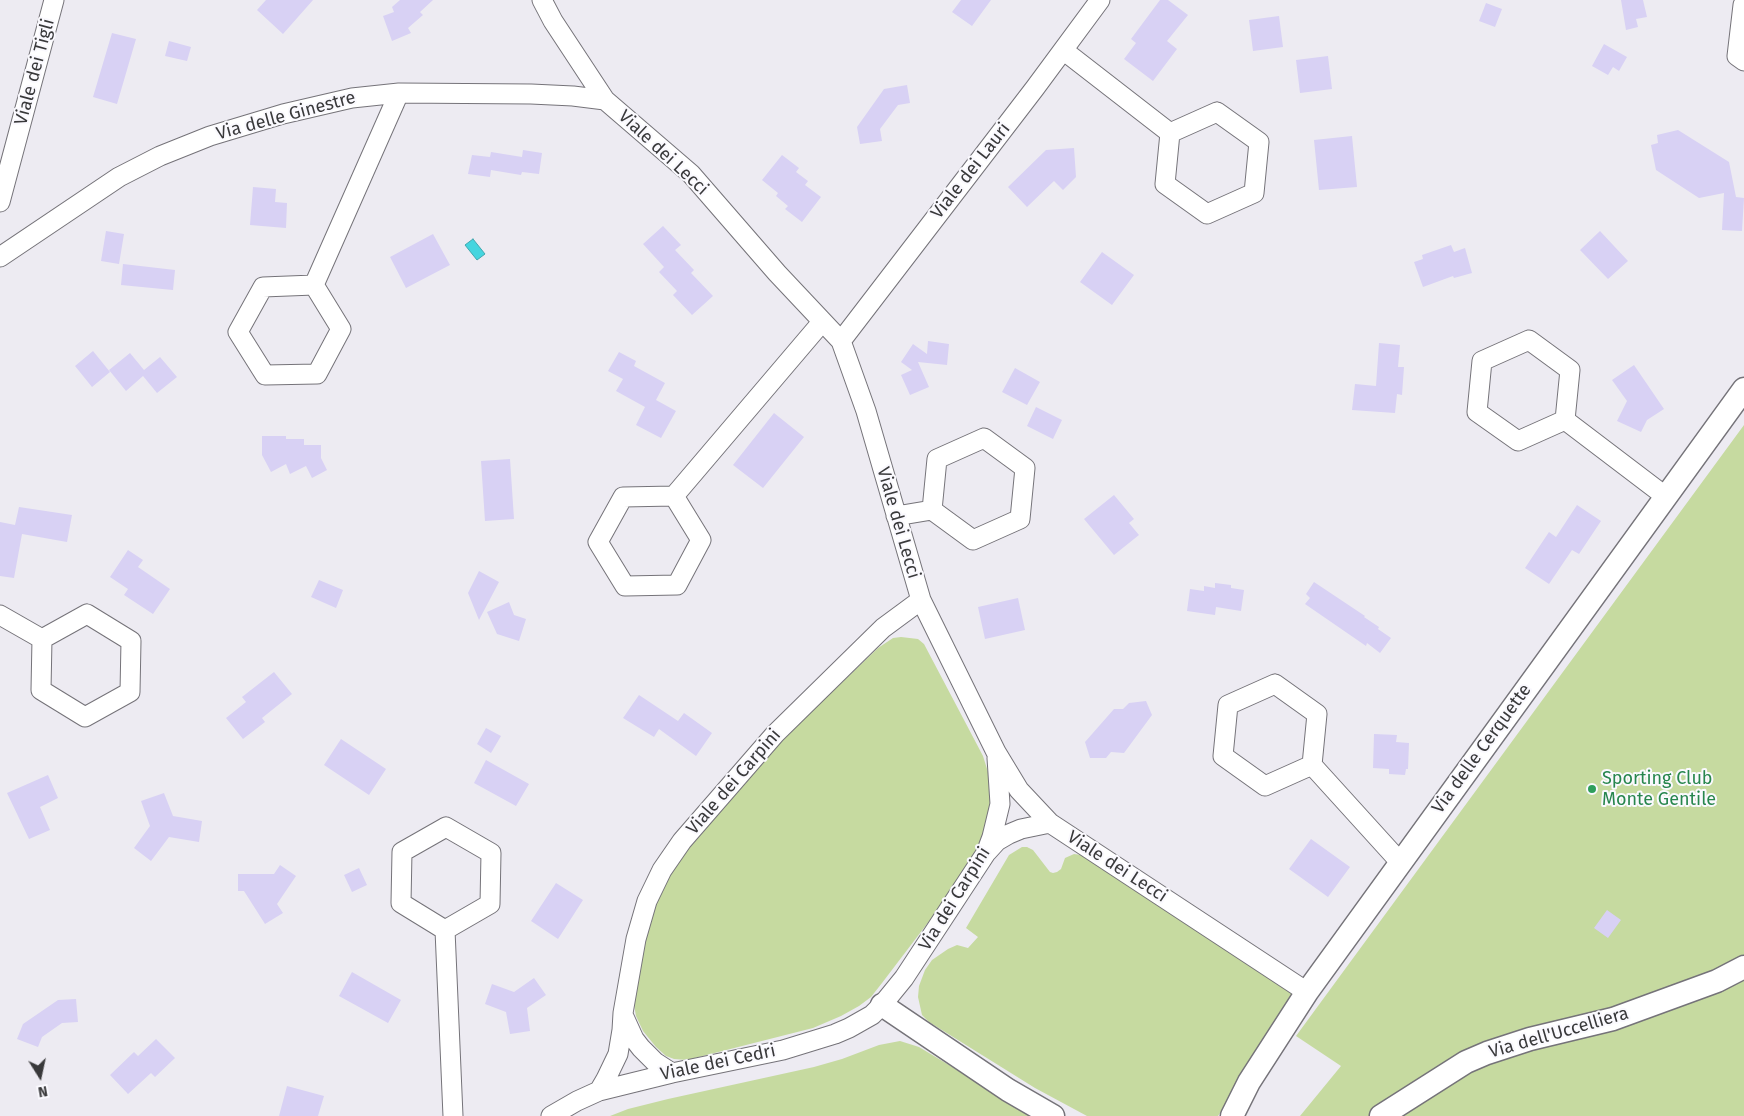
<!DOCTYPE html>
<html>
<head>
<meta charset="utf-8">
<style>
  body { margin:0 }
  #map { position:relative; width:1744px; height:1116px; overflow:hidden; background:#edebf2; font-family:"Fira Sans",sans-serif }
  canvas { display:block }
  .north { position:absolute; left:15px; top:1051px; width:50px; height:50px; -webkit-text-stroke:4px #faf9fe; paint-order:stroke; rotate:170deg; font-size:14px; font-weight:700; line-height:20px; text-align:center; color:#39393b }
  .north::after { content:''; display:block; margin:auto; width:18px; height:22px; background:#39393b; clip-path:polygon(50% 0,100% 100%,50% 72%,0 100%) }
</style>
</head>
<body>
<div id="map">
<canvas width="1744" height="1116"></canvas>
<div class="north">N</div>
</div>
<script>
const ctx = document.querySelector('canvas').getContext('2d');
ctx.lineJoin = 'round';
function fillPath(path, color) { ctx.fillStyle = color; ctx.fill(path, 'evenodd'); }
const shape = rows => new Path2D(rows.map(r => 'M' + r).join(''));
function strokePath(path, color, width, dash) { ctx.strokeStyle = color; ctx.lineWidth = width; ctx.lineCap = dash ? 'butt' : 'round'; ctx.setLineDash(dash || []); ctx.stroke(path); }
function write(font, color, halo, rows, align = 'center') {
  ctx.font = font + ' "Fira Sans",sans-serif'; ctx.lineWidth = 4; ctx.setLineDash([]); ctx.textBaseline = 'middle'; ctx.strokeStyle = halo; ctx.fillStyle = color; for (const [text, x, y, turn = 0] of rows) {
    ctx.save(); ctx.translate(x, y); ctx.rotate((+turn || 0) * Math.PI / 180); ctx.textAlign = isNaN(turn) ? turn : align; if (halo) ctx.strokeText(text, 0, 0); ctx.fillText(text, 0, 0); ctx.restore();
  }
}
const green = shape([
  [1744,425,1744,1116,1300,1116,1341,1066,1296,1036],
  [901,637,918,639,924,644,983,756,988,772,992,807,985,835,968,870,882,983,871,997,859,1006,841,1016,813,1028,687,1060,674,1059,666,1056,656,1047,643,1031,636,1016,632,994,651,911,671,871,683,855,790,732,878,648,893,638],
  [1022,847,1027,847,1033,850,1050,872,1053,873,1057,872,1061,869,1065,858,1074,854,1082,855,1299,994,1218,1116,1087,1116,1035,1088,929,1022,922,1015,918,997,919,986,925,970,932,960,948,949,957,945,968,948,978,937,966,928,1009,855],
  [900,1041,919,1047,1034,1116,610,1116,628,1109,668,1099,814,1067,842,1059,879,1045]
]);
const water = shape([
  [473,239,485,254,477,260,465,245,473,239]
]);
const building = shape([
  [266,0,313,0,283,34,257,10],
  [400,0,433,0,420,12,423,15,408,28,411,33,392,41,383,16,394,12,392,7],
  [961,0,991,0,972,26,952,12],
  [1160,0,1168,0,1188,15,1167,41,1177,49,1153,81,1124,59,1136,43,1131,39],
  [1621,0,1643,0,1647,17,1636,19,1638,27,1626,30],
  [1486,3,1502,9,1495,27,1479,21],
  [1279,16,1283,47,1253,51,1249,20],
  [112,33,136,39,117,104,93,97],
  [169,41,191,47,187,61,165,56],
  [1604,44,1627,57,1619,71,1613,67,1608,75,1592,66],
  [1328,56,1332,89,1300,93,1296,60],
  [907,85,910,103,898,105,880,129,882,141,860,144,857,127,884,89],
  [1678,130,1729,162,1736,197,1744,198,1742,231,1722,230,1724,193,1699,198,1656,170,1651,145,1658,143,1657,135],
  [1352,136,1357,187,1319,190,1314,140],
  [1074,148,1076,177,1063,190,1054,181,1027,207,1008,187,1046,150],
  [523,150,542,153,539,174,522,172,521,175,491,170,490,177,468,174,472,155,490,157,491,152,522,157],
  [782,155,799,168,796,172,808,181,805,185,821,197,802,222,785,209,788,206,776,196,778,193,762,180],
  [253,187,276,189,275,202,287,203,286,228,250,225],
  [663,226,681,245,675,250,694,270,691,273,713,296,692,315,673,295,677,291,659,272,664,267,643,244],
  [106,231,124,234,119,264,101,261],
  [1600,231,1628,261,1608,279,1580,250],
  [433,234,450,265,406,288,390,257],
  [1451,245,1454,252,1465,248,1472,273,1454,278,1453,276,1423,287,1414,262,1423,259,1422,255],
  [1102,252,1134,275,1112,305,1080,282],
  [123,264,175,270,173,290,121,285],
  [928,341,949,344,947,365,918,362,929,387,910,395,901,375,912,370,901,362,913,344,927,354],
  [1379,343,1400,345,1398,367,1404,367,1402,395,1397,394,1395,413,1352,410,1355,384,1376,386],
  [93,351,110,372,92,387,75,366],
  [619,352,636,361,634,366,665,383,656,400,676,411,661,438,636,425,645,407,616,391,623,379,608,371],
  [130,353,144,370,160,357,177,377,157,393,143,376,126,391,109,370],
  [1634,365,1664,409,1647,420,1641,432,1617,421,1627,401,1612,380],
  [1015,368,1040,382,1027,405,1002,392],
  [1036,407,1062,420,1053,439,1027,426],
  [774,413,804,437,763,488,733,465],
  [262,436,286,436,286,439,304,439,304,445,321,445,321,458,327,470,312,478,306,466,290,474,286,464,271,472,262,455],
  [510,459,514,519,485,521,481,461],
  [1114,495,1134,519,1129,523,1139,535,1114,555,1084,519],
  [1577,505,1601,521,1579,554,1572,550,1549,584,1525,568,1549,532,1556,537],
  [19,507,72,515,67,542,22,534,14,578,0,576,0,522,15,525],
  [128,550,143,560,138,567,170,589,153,614,124,595,128,589,110,577],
  [479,571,499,582,479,620,468,593],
  [319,580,343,590,336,608,311,597],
  [1314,582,1365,616,1364,617,1379,627,1378,629,1391,638,1380,653,1367,643,1366,646,1305,604,1310,598,1306,594],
  [1215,583,1231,585,1231,588,1244,590,1241,611,1216,607,1215,615,1187,611,1190,589,1204,591,1204,586,1215,588],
  [1018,598,1025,630,985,639,978,607],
  [509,602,514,615,526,619,519,641,497,634,487,612],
  [274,672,292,694,262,718,265,722,243,739,226,718,246,702,242,697],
  [639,695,678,721,684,713,712,733,696,756,659,729,654,737,623,718],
  [1146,701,1152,715,1124,753,1111,752,1106,758,1090,758,1085,742,1114,709,1123,709,1129,703],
  [486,728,501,736,491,753,477,744],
  [1374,734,1397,735,1396,742,1409,743,1408,769,1406,769,1405,775,1389,774,1389,769,1373,768],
  [341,739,386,769,369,795,324,765],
  [486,760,529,784,516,806,474,783],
  [48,775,58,798,40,807,50,830,29,839,7,793],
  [164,793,173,816,202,821,199,842,169,837,151,861,134,848,150,826,141,801],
  [1311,839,1350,867,1328,897,1289,869],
  [280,865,296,876,277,904,283,913,265,924,244,891,238,891,238,874,274,874],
  [359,868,367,885,352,892,344,875],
  [556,883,583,900,558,939,531,921],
  [1607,910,1621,920,1608,938,1594,928],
  [352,972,401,1000,388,1023,339,996],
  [534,978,546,995,527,1008,530,1031,510,1034,506,1012,485,1004,492,984,514,992],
  [76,999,78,1022,62,1023,42,1037,38,1047,17,1039,23,1024,58,1000],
  [156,1039,175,1058,155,1077,151,1073,128,1094,110,1075,134,1052,138,1056],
  [287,1086,324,1096,318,1116,279,1116]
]);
const minor = shape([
  [542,0,553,21,605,100,691,174,777,273,841,341,866,411,921,600,996,752,1019,790,1050,823,1307,992],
  [1744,4,1743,5,1737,56,1744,61],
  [1063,50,1170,133],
  [1217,112,1259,142,1254,193,1207,214,1165,184,1170,133,1217,112],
  [0,202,54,0],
  [0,257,119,177,160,156,210,136,283,114,352,98,399,93,531,94,573,96,605,100],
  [314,285,341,329,317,374,265,375,238,332,263,287,314,285],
  [314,285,399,93],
  [1529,340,1570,370,1565,420,1518,441,1477,412,1482,361,1529,340],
  [841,341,1035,88,1100,0],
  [1565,420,1665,496],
  [984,438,1025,468,1020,519,973,540,932,510,937,459,984,438],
  [674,496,701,540,677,585,625,586,598,542,623,497,674,496],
  [674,496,822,322],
  [896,516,932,510],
  [87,614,131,641,130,692,85,717,41,690,42,639,87,614],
  [0,615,42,639],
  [1275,684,1317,714,1312,765,1265,786,1223,756,1228,705,1275,684],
  [1312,765,1400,862],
  [446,827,491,853,490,904,445,930,401,903,402,852,446,827],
  [987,852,997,841,1009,834,1021,829,1050,823],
  [445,930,453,1116],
  [624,1017,634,1039,641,1048,655,1062,672,1073],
  [599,1091,606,1079,618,1054,622,1030,623,1013,636,939,647,901,662,870,682,841,775,734,883,628,921,600],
  [551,1116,577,1101,599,1091,672,1073,783,1050,835,1034,849,1028,872,1015,882,1005,904,978,986,853,992,837,1000,804,997,758]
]);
const tertiary = shape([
  [882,1005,1008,1090,1053,1116],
  [1232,1116,1249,1082,1307,992,1744,389],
  [1381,1116,1466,1062,1487,1053,1530,1039,1613,1019,1717,981,1744,967]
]);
const markers = [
  [1592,789,5,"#2e9e5b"]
];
const streetNames = [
  ["Viale dei Tigli",35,72,-75],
  ["Via delle Ginestre",286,116,-15],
  ["Viale dei Lecci",663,153,43],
  ["Viale dei Lauri",971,171,-52],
  ["Viale dei Lecci",898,523,74],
  ["Via delle Cerquette",1482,749,-54],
  ["Viale dei Carpini",734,782,-49],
  ["Viale dei Lecci",1117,867,33],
  ["Via dei Carpini",955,899,-58],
  ["Via dell'Uccelliera",1559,1033,-16],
  ["Viale dei Cedri",718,1063,-12]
];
const leisureNames = [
  ["Sporting Club",1602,779],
  ["Monte Gentile",1602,800]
];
fillPath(green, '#c6daa0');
fillPath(water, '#45d5df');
strokePath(water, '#41a6ae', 1);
fillPath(building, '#d8d1f4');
strokePath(minor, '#757379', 21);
strokePath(tertiary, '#757379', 25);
strokePath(minor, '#fff', 19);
strokePath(tertiary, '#fff', 22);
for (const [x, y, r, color] of markers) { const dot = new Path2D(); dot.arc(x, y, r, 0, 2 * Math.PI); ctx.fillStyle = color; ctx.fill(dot); strokePath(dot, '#faf9fe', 2); }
write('18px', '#39393b', '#faf9fe', streetNames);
write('18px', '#27864d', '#faf9fe', leisureNames, 'left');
</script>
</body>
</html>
